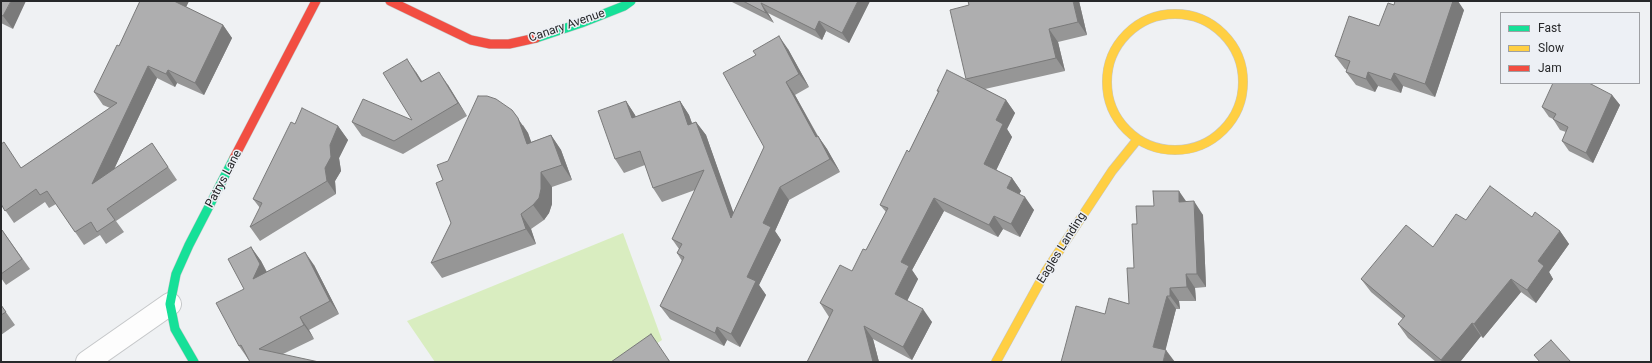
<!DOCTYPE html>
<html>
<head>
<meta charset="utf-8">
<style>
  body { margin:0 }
  #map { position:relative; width:1652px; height:363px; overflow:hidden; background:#eff1f3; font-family:Roboto,sans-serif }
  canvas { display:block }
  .frame { position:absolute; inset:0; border:2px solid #27282a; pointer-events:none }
  .legend { position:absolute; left:1500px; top:12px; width:140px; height:72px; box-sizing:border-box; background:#edf0f5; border:1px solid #9ea0a4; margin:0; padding:5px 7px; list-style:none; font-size:12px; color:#27282a }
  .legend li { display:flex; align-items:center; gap:8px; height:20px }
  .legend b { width:20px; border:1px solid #9ea0a4 }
</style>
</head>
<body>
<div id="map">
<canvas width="1652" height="363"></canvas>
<div class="frame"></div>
<ul class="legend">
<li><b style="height:5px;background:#16e098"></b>Fast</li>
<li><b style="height:5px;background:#ffcf43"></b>Slow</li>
<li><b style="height:5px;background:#f24e42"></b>Jam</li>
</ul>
</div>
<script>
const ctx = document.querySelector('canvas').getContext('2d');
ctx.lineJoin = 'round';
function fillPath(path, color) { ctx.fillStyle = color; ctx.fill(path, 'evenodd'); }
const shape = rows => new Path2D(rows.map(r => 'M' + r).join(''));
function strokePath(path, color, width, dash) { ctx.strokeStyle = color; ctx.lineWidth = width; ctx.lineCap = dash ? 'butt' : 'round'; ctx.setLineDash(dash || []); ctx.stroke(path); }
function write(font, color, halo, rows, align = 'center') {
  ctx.font = font + ' Roboto,sans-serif'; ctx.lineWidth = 3; ctx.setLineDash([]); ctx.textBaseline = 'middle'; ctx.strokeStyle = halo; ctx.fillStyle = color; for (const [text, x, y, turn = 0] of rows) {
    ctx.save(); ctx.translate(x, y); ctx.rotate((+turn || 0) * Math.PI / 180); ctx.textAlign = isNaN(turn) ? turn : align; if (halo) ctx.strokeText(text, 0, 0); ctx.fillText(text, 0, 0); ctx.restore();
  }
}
const green = shape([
  [623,233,662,340,629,362,435,362,407,321]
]);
const street = shape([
  [87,362,170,304]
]);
const fast = shape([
  [536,38,581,23,624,6,631,1],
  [194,362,175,329,170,304,176,274,189,245,234,158]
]);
const slow = shape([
  '1107 82a68 68 0 1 1 136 0a68 68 0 1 1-136 0Z',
  [996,362,1046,271,1112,171,1137,140]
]);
const jam = shape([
  [390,1,471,40,490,44,509,44,536,38],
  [234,158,316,1]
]);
const wall = shape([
  [1,1,13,29,1,23],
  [189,1,186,7,223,25,232,38,204,95,177,83,175,87,157,78,114,169,152,143,177,180,116,221,124,232,106,244,100,235,84,245,56,204,49,208,45,202,14,223,1,204,21,168,110,108,103,105,94,92,119,46],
  [730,1,870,1,849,43,826,31,822,40,768,13,774,23],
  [1079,1,1087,35,1058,42,1065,71,985,89,1006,100,1015,113,1007,129,1012,137,996,170,1012,178,1021,191,1019,194,1034,210,1020,237,1003,229,998,237,944,211,912,270,918,279,907,301,932,322,912,360,873,339,879,362,807,362,829,317,820,303,852,271,866,250,886,212,880,205,909,152,938,92,937,91,968,81,966,79],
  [1394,5,1464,10,1435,97,1403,86,1401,93,1378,86,1375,92,1356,85,1346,72,1347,70,1345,69,1335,56,1379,26],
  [788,49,809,87,795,95,818,136,827,149,840,172,789,200,775,231,781,240,759,285,766,295,740,347,727,340,724,346,670,319,660,306,682,261,677,253,679,249,672,239,695,190,662,202,653,188,645,165,624,173,615,159,626,101,635,115,636,117,680,101,689,115,692,123,696,122,706,135,733,213,764,147],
  [416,72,422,81,448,85,467,116,403,154,362,136,352,122,412,120],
  [1612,95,1620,105,1593,163,1569,151,1562,141,1566,132,1560,130,1553,119,1549,117,1542,107],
  [523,125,528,133,531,142,551,135,561,150,572,180,552,187,552,204,549,213,544,220,531,229,536,244,442,278,431,263,451,223,443,180,448,161],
  [338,126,348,140,339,158,341,171,335,181,336,194,260,241,250,227,260,208,253,199],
  [1186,202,1203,215,1206,287,1195,288,1196,301,1179,301,1180,309,1176,309,1165,350,1105,314,1129,304,1134,268,1137,224,1154,206],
  [1532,217,1560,231,1569,244,1549,272,1553,279,1536,303,1521,292,1483,338,1481,336,1460,362,1436,362,1408,338,1398,324,1403,319,1371,292,1361,279,1433,247,1466,220],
  [1,230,2,230,30,269,6,285,1,278],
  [251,247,261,261,267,272,314,265,339,314,309,330,314,339,283,354,248,359,239,346,244,289],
  [1,305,15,325,1,335]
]);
const shadedWall = shape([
  [11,1,26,1,13,29,3,16],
  [174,1,189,1,183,13],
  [858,1,870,1,849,43,842,33],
  [1073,1,1079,1,1087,35,1078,22],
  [1449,1,1458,1,1464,10,1435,97,1425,84],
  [761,3,768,13,774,23,766,13],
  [819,21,826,31,822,40,815,30],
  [223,25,232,38,204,95,195,83],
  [1049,29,1058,42,1065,71,1056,58],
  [779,36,788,49,809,87,799,74],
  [407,59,416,72,430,95,421,82],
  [148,66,157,78,101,197,92,184],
  [168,70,177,83,175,87,166,74],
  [439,72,448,85,467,116,458,103],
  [1368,72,1378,86,1375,92,1366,79],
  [1394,73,1403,86,1401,93,1391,80],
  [786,82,795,95,825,150,816,137],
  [1612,95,1620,105,1593,163,1586,153],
  [1006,100,1015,113,1007,129,1012,137,993,177,984,164,996,120],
  [626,101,635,115,641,132,632,118],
  [680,101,689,115,697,138,688,125],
  [512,110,528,133,537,158,527,144],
  [696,122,706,135,740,231,731,218],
  [338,126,348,140,339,158,341,171,335,181,336,194,327,181,325,168,330,145],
  [551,135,561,150,572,180,562,165],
  [818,136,827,149,840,172,830,159],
  [541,172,552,187,552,204,549,213,544,220,533,205],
  [1012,178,1021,191,1016,201,1007,188],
  [780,187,789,200,775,231,781,240,759,285,766,295,740,347,731,334,763,223],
  [1179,191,1188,204,1179,202],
  [1025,197,1034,210,1020,237,1011,224],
  [934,198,944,211,912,270,918,279,904,307,895,294,901,262],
  [1194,201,1203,215,1206,287,1197,274],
  [521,214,531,229,536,244,526,229],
  [994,216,1003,229,998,237,989,225],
  [1560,231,1569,244,1549,272,1553,279,1536,303,1527,290,1538,261],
  [251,247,261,261,269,277,253,279],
  [305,252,314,265,339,314,330,301],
  [1186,274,1195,288,1196,301,1187,287],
  [1511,279,1521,292,1483,338,1474,324],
  [1170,288,1179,301,1180,309,1170,296],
  [1167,296,1176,309,1163,360,1153,347],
  [923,309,932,322,912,360,903,347],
  [300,317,309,330,314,339,304,325],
  [1472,323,1481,336,1460,362,1442,362,1441,360],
  [864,326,873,339,879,362,873,362],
  [717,327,727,340,724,346,715,333],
  [1166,350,1175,362,1163,362]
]);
const building = shape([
  [1,1,11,1,3,16,1,15,1,1],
  [140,1,174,1,223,25,195,83,168,70,166,74,148,66,92,184,152,143,168,167,107,209,115,220,97,232,91,222,75,232,47,191,40,195,36,189,5,211,1,204,1,144,4,142,21,168,117,103,94,92,117,45,119,46,140,1],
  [743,1,858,1,842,33,819,21,815,30,761,3,766,13,743,1],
  [968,1,1073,1,1078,22,1049,29,1056,58,966,79,950,10,969,5,968,1],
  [1395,1,1453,1,1425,84,1394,73,1391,80,1368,72,1366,79,1346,72,1350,61,1335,56,1349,16,1379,26,1388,3,1394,5,1395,1],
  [779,36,799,74,786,82,816,137,818,136,830,159,780,187,763,223,771,227,747,277,756,281,731,334,717,327,715,333,660,306,684,257,677,253,682,244,672,239,704,170,653,188,640,151,615,159,598,111,626,101,632,118,680,101,688,125,696,122,731,218,764,147,723,73,756,55,753,51,779,36],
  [407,59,421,82,439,72,458,103,394,141,352,122,363,99,412,120,383,73,407,59],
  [947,70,1006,100,996,120,1003,124,984,164,1012,178,1007,188,1025,197,1011,224,994,216,989,225,934,198,901,262,909,266,895,294,923,309,903,347,864,326,873,362,807,362,833,310,820,303,840,265,852,271,863,249,866,250,888,208,880,205,907,150,909,152,939,91,937,91,947,70],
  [1553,83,1589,83,1612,95,1586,153,1562,141,1568,127,1553,119,1556,114,1542,107,1553,83],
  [478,96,487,96,496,99,512,110,518,118,527,144,551,135,562,165,541,172,541,189,539,198,533,205,521,214,526,229,431,263,451,223,436,183,443,180,437,165,448,161,478,96],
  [302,108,338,126,330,145,331,157,325,168,327,181,250,227,262,203,253,199,291,122,295,124,302,108],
  [1490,186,1532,217,1535,212,1560,231,1538,261,1544,266,1527,290,1511,279,1474,324,1472,323,1441,360,1398,324,1405,316,1361,279,1406,225,1433,247,1456,214,1466,220,1490,186],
  [1153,191,1179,191,1179,202,1194,201,1197,274,1186,274,1187,287,1170,288,1170,296,1167,296,1153,347,1166,350,1163,362,1061,362,1076,306,1105,314,1109,298,1129,304,1127,268,1134,268,1132,224,1137,224,1136,206,1154,206,1153,191],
  [1,230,2,230,22,259,1,274,1,230],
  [251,247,260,264,253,279,305,252,330,301,300,317,304,325,259,349,319,362,250,362,241,345,239,346,216,303,244,289,228,259,251,247],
  [1,305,6,312,1,315,1,305],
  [651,334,670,362,611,362,651,334],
  [1551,340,1571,362,1540,362,1534,355,1551,340]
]);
const streetNames = [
  ["Canary Avenue",567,26,-19],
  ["Patrys Lane",224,179,-62],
  ["Eagles Landing",1062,248,-58]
];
fillPath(green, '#d9edc0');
strokePath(street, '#c5c7c9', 24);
strokePath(fast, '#c5c7c9', 10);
strokePath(slow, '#c5c7c9', 10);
strokePath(jam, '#c5c7c9', 10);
strokePath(street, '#fdfdfd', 22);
strokePath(fast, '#16e098', 9);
strokePath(slow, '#ffcf43', 9);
strokePath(jam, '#f24e42', 9);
fillPath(wall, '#969696');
fillPath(shadedWall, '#7a7a7a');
fillPath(building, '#aeaeaf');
strokePath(building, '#7a7a7a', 1);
write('12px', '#27282a', '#edf0f5', streetNames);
</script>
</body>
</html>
